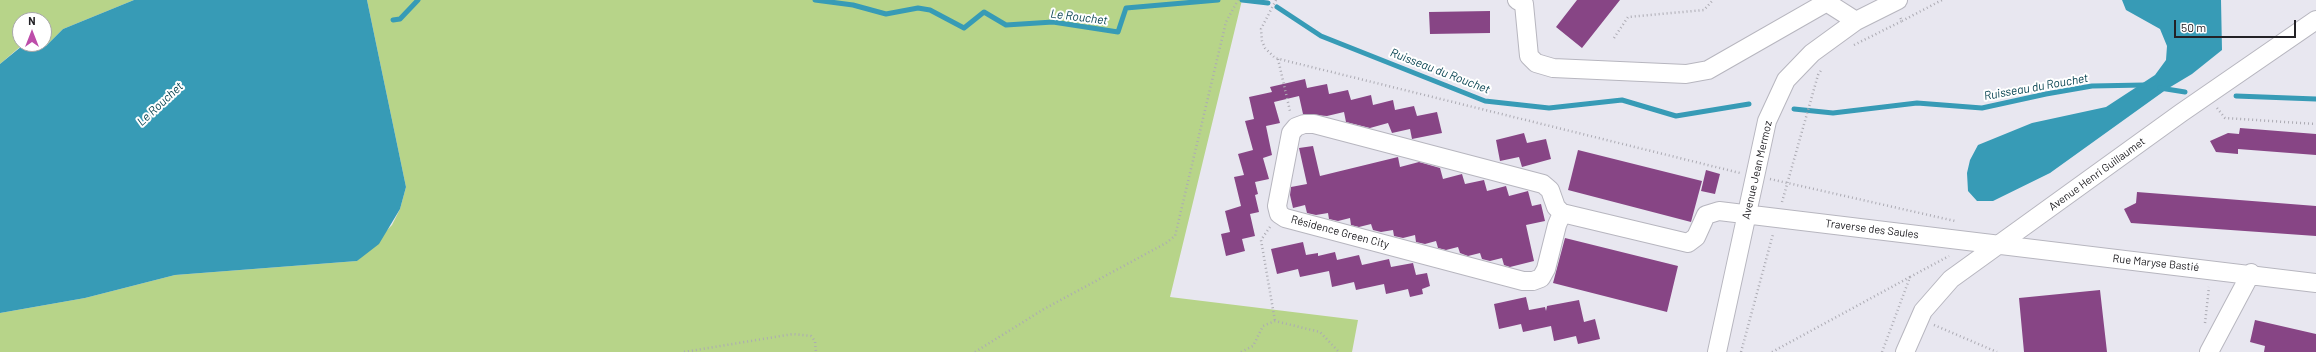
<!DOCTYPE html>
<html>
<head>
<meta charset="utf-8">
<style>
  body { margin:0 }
  #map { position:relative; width:2316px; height:352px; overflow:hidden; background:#e8e7f0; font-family:Barlow,sans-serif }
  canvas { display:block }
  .north { position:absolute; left:12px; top:12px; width:40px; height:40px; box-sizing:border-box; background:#fff; border:1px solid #a7a7a8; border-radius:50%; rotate:0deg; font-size:11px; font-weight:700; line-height:16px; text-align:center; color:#232226 }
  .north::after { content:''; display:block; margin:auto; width:14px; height:18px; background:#bd4daa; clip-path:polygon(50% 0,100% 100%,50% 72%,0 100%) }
  .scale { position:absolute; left:2174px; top:20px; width:122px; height:18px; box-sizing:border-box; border:2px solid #232226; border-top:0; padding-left:5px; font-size:12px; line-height:14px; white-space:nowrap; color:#232226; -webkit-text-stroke:3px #fff; paint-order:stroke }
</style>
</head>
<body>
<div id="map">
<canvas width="2316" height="352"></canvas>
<div class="north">N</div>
<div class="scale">50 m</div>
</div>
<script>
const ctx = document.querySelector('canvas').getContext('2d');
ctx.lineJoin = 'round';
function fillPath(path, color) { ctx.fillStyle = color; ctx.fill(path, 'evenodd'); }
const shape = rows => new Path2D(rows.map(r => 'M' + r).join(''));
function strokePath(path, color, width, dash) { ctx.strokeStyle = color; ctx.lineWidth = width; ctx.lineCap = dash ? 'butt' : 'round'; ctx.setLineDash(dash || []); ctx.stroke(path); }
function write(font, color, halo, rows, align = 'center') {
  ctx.font = font + ' Barlow,sans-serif'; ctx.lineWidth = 4; ctx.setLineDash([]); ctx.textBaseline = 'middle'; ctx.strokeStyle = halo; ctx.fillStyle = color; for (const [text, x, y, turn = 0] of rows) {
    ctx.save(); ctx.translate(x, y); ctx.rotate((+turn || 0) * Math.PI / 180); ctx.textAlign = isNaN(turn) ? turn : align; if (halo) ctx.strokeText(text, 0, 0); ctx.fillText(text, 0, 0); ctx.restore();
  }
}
const green = shape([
  [0,0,134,0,63,29,46,46,21,46,0,64],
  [20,20,44,20,44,44,20,44],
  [367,0,1242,0,1170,297,1358,320,1352,352,0,352,0,313,85,298,175,275,357,261,392,225,400,209,406,187]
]);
const water = shape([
  [134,0,367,0,406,187,400,209,379,244,357,261,175,275,85,298,0,313,0,64,22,46,46,46,63,29],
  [2122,0,2221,0,2222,50,2192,74,2167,89,2050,173,1993,201,1977,201,1968,191,1967,173,1970,160,1978,145,2032,123,2106,107,2155,75,2166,60,2167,46,2160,29,2126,10]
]);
const stream = shape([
  [815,0,853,5,886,14,918,8,930,10,964,28,984,12,1006,25,1053,22,1118,32,1126,8,1218,0],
  [1242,0,1268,3],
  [1277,7,1321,36,1485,101,1549,108,1622,100,1676,116,1749,104],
  [393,20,400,19,418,0],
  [2160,88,2185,92],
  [2236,96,2316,99],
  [1794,109,1833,113,1917,103,1982,108,2046,94,2092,86,2144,85]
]);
const building = shape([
  [1577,0,1620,0,1582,48,1556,27],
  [1490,11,1490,33,1430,34,1429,12],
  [1305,79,1307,88,1327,84,1329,94,1348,90,1351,100,1371,95,1373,105,1393,100,1395,110,1414,106,1417,116,1437,112,1442,133,1412,139,1410,129,1392,133,1388,123,1370,128,1346,122,1344,112,1327,116,1303,114,1299,96,1274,102,1280,123,1266,126,1272,155,1263,158,1269,179,1255,182,1258,194,1255,195,1259,212,1250,214,1255,236,1242,239,1245,251,1226,256,1221,234,1230,232,1225,211,1241,206,1234,177,1244,175,1238,154,1253,150,1245,121,1254,119,1249,97,1272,92,1270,87],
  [2240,128,2316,134,2316,155,2238,149,2238,154,2216,152,2210,141,2228,133,2239,134],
  [1524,133,1527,143,1546,139,1551,159,1522,167,1519,157,1500,161,1496,140],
  [1313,146,1320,176,1398,157,1400,167,1419,162,1440,168,1443,179,1462,174,1465,184,1484,180,1487,191,1506,186,1509,196,1528,191,1532,206,1541,204,1545,221,1526,225,1534,261,1510,267,1504,265,1502,258,1490,261,1482,259,1480,253,1468,256,1460,253,1458,247,1446,250,1438,248,1436,241,1425,244,1416,242,1415,235,1403,238,1394,236,1393,230,1381,232,1373,230,1371,224,1359,227,1351,225,1350,218,1338,221,1329,219,1328,213,1316,215,1307,213,1305,205,1293,208,1290,195,1291,187,1307,184,1299,148],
  [1578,150,1702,181,1691,222,1568,190],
  [1706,170,1720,174,1715,194,1701,191],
  [2137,192,2316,206,2316,236,2131,223,2124,209,2136,203],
  [1565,238,1678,266,1667,312,1553,283],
  [1303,242,1306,255,1318,253,1318,256,1335,252,1337,260,1359,255,1362,265,1389,259,1391,267,1413,263,1416,275,1427,273,1430,286,1422,289,1423,294,1410,297,1408,289,1386,294,1384,284,1356,290,1354,282,1332,287,1329,271,1300,277,1298,269,1277,274,1271,249],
  [2100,290,2107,352,2024,352,2019,298],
  [1526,297,1529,310,1545,307,1546,311,1547,306,1579,300,1584,322,1595,319,1600,339,1578,344,1576,336,1554,341,1551,326,1523,332,1521,324,1499,329,1494,304],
  [2255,320,2316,334,2316,352,2264,352,2265,346,2250,342]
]);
const path = shape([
  [1276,0,1261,29,1262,41,1265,48,1275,58,1740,173],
  [1902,21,1942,0],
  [1614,38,1628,17,1704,10,1713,0],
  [1854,45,1902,21,1900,17],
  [1278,59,1290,111],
  [2217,108,2225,118,2316,124],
  [1770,179,1955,221],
  [1782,202,1818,75,1822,69],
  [1270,227,1261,240,1275,321],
  [2205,323,2209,287],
  [1934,325,1997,352],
  [684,352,793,334,811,336,815,341,816,352],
  [975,352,1044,309,1166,243,1175,236,1226,22,1238,0],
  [1241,352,1253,346,1263,326,1275,321,1320,332,1339,352],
  [1741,352,1773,234],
  [1772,352,1910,277],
  [1882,352,1910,277,1949,256]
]);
const minor = shape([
  [1517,0,1524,4,1529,56,1536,63,1553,68,1686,74,1708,70,1827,2],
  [1823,0,1856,21],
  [1304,124,1314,124,1543,184,1550,190,1556,207,1562,213,1557,225,1546,269,1541,278,1533,281,1523,281,1285,218,1279,214,1277,206,1291,133,1296,127,1304,124],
  [1562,213,1688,243,1696,237,1706,215,1719,211,2316,283],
  [1717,352,1767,121,1786,80,1812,53,1856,21,1898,0],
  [1905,352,1923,311,1951,279,2181,113,2316,20],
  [2209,352,2251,273]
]);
const streetNames = [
  ["Avenue Jean Mermoz",1757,170,-77],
  ["Avenue Henri Guillaumet",2097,174,-36],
  ["Traverse des Saules",1872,229,7],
  ["Résidence Green City",1340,232,15],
  ["Rue Maryse Bastié",2156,263,6]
];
const waterNames = [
  ["Le Rouchet",1079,17,7],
  ["Ruisseau du Rouchet",1440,71,21],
  ["Ruisseau du Rouchet",2036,87,-10],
  ["Le Rouchet",160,104,-43]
];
fillPath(green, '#b7d489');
fillPath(water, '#379bb6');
strokePath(stream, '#379bb6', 5);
fillPath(building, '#874585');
strokePath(minor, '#b7b6bf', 20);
strokePath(path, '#acabb3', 2.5, [1, 3]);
strokePath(minor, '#fff', 18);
write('11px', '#232226', '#fff', streetNames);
write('italic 12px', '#003e4c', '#fff', waterNames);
</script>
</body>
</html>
